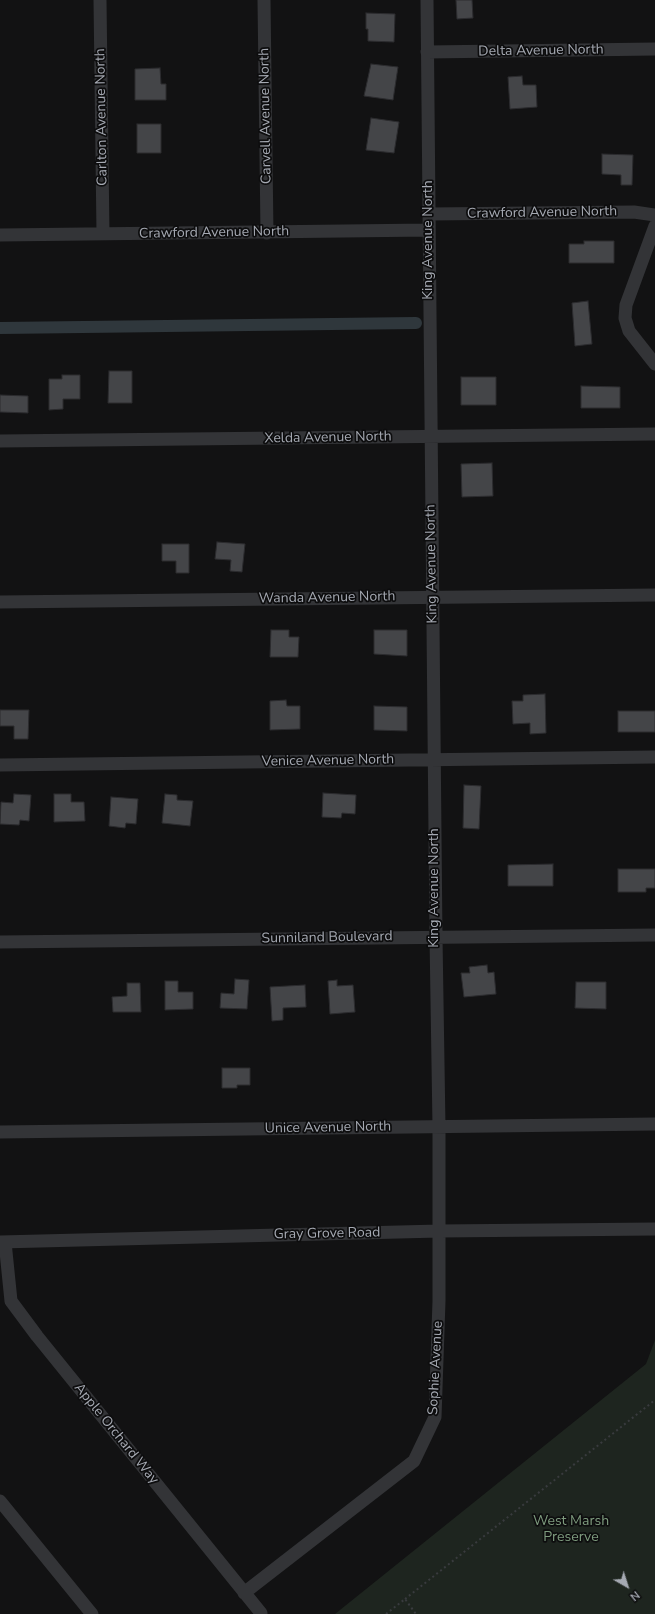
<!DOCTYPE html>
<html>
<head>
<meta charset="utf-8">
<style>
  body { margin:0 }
  #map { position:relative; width:655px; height:1614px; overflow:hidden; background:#121213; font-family:"Nunito Sans",sans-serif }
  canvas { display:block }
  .north { position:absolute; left:607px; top:1566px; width:40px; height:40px; -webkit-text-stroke:3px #0d0d0e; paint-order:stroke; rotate:141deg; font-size:11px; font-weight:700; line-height:16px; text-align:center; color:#a5a9b2 }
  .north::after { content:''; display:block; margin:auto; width:14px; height:18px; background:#a5a9b2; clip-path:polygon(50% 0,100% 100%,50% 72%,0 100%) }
</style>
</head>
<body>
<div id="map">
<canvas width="655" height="1614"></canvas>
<div class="north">N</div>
</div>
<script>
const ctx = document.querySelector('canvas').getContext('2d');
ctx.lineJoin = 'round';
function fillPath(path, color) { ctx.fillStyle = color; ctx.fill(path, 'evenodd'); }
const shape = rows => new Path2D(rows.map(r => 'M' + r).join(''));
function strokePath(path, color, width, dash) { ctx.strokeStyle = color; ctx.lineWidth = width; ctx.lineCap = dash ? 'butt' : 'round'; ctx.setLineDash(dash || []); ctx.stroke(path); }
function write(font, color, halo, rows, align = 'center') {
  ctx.font = font + ' "Nunito Sans",sans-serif'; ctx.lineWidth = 3.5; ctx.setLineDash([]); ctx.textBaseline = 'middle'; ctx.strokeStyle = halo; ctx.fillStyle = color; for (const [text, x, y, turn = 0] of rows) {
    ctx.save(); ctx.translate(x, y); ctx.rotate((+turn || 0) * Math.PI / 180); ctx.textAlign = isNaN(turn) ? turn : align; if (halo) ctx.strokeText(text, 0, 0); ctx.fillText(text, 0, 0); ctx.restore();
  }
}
const green = shape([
  [655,1340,655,1614,335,1614,646,1364]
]);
const canal = shape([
  [0,328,416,323]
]);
const building = shape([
  [456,0,472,0,473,18,457,19,456,0],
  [366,13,395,14,394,42,368,41,368,29,366,29,366,13],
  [371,64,398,67,393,100,364,96,371,64],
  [160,68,161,84,166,84,166,100,135,100,135,69,160,68],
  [522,76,523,85,536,85,537,107,510,109,508,77,522,76],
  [371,118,399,122,394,153,366,150,371,118],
  [137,124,161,124,161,153,137,153,137,124],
  [602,154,633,155,632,185,621,185,621,175,602,174,602,154],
  [584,241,614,241,614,263,569,263,569,244,584,244,584,241],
  [588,301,592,344,575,346,572,303,588,301],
  [109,371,132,371,132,403,108,403,109,371],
  [62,375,80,375,80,399,63,399,63,409,49,410,49,379,62,379,62,375],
  [461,377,496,377,496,405,461,405,461,377],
  [581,386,620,387,620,408,581,408,581,386],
  [0,395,28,396,28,413,0,412,0,395],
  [492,463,493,496,462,497,461,464,492,463],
  [217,542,245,544,242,572,230,571,231,560,215,559,217,542],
  [162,544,189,544,189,573,176,573,176,561,162,561,162,544],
  [271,630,289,630,289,637,299,637,298,657,270,657,271,630],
  [374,630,407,630,407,656,374,654,374,630],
  [545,694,546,733,530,734,530,723,513,724,512,701,523,701,523,695,545,694],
  [286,700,287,706,300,706,300,729,270,730,270,701,286,700],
  [374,706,407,707,407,731,374,730,374,706],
  [0,710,29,710,28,739,14,739,14,726,0,726,0,710],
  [618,711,655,711,655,732,618,732,618,711],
  [464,785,481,786,479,829,463,828,464,785],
  [323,793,356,795,355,814,342,813,341,818,322,817,323,793],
  [14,794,31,795,29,821,20,820,19,825,0,824,1,802,13,803,14,794],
  [54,794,71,794,71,802,84,802,85,821,54,822,54,794],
  [165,794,177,795,177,800,193,801,190,826,162,823,165,794],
  [111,797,138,799,136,824,126,823,125,828,109,826,111,797],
  [553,864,553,886,508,886,508,865,553,864],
  [618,869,655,869,655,888,646,888,646,892,618,892,618,869],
  [487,965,488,973,494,972,496,994,464,997,461,973,470,973,469,967,487,965],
  [235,979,249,980,247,1009,220,1008,221,993,234,994,235,979],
  [337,980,337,986,353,985,355,1012,330,1014,328,981,337,980],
  [165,981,178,981,178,992,193,992,193,1009,165,1010,165,981],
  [576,982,606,982,606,1009,575,1008,576,982],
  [127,983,140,983,141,1012,113,1012,112,997,127,996,127,983],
  [305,985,306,1007,283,1008,283,1020,272,1021,270,987,305,985],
  [222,1068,250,1068,250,1085,237,1085,237,1088,222,1088,222,1068]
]);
const path = shape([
  [405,1599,655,1400],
  [386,1614,405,1599,416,1614]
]);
const minor = shape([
  [100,0,103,234],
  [264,0,267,233],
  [427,52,655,49],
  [429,214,634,212,655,215],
  [655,226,626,305,625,318,629,331,655,364],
  [0,235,429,230],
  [0,441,655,434],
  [0,602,655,595],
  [0,765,655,757],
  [0,942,655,935],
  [0,1132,655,1124],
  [0,1242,439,1231,655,1229],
  [5,1242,11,1301,37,1336,261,1613],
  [0,1501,92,1614],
  [244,1593,414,1461,435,1417,439,1301,439,1127,436,937,427,0]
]);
const streetNames = [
  ["Delta Avenue North",541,51,-1],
  ["Carvell Avenue North",266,116,-91],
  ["Carlton Avenue North",102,117,-91],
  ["Crawford Avenue North",542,213,-1],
  ["Crawford Avenue North",214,233,-1],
  ["King Avenue North",429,240,-90],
  ["Xelda Avenue North",328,438,-1],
  ["King Avenue North",432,564,-91],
  ["Wanda Avenue North",327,598,-1],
  ["Venice Avenue North",328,761,-1],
  ["King Avenue North",435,888,-90],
  ["Sunniland Boulevard",327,938,-1],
  ["Unice Avenue North",328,1128,-1],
  ["Gray Grove Road",327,1234,-1],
  ["Sophie Avenue",436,1368,-87],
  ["Apple Orchard Way",116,1434,51]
];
const parkNames = [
  ["West Marsh",571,1522],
  ["Preserve",571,1538]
];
fillPath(green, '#1e251f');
strokePath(canal, '#2f373c', 12);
fillPath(building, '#444548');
strokePath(building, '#2c2c2f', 1);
strokePath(path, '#393b3e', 2, [2, 3]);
strokePath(minor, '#333437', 13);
write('14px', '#a5a9b2', '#0d0d0e', streetNames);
write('14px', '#7e9b7e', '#0d0d0e', parkNames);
</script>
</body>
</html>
